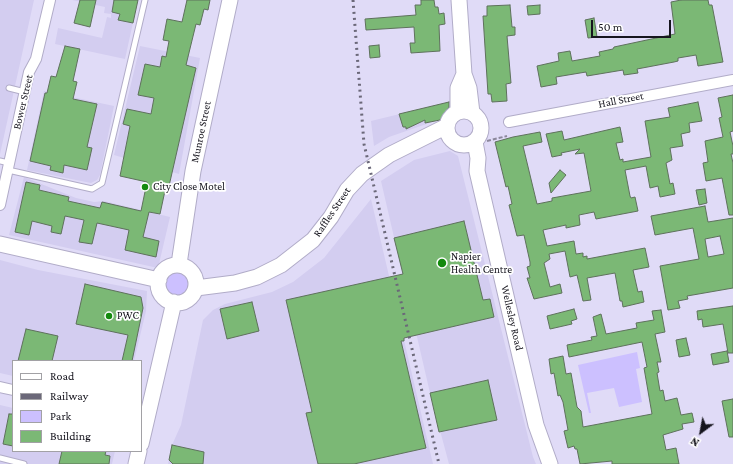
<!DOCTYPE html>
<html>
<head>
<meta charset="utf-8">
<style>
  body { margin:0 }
  #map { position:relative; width:733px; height:464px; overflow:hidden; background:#e0dbf7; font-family:"Crimson Pro",serif }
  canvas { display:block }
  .legend { position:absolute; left:12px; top:360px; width:130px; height:92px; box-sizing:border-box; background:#fff; border:1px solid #a2a1a5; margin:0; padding:5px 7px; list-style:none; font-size:12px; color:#16151e }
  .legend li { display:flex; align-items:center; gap:8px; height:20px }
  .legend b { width:20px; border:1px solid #a2a1a5 }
  .north { position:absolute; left:681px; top:412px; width:40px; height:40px; -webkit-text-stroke:3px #fff; paint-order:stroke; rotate:212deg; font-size:11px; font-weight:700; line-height:16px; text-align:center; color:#16151e }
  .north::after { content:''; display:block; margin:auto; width:14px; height:18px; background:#16151e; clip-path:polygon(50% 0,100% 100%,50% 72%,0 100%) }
  .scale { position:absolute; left:591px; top:20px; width:80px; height:18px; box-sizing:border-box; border:2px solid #16151e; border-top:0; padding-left:5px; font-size:12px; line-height:14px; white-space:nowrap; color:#16151e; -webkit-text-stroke:3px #fff; paint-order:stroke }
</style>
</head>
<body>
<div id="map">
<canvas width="733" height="464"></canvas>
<ul class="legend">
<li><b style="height:5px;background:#fff"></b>Road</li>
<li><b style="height:5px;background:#6b6879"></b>Railway</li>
<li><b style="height:11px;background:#ccc0ff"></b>Park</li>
<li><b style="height:11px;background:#7bb875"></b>Building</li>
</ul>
<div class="north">N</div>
<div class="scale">50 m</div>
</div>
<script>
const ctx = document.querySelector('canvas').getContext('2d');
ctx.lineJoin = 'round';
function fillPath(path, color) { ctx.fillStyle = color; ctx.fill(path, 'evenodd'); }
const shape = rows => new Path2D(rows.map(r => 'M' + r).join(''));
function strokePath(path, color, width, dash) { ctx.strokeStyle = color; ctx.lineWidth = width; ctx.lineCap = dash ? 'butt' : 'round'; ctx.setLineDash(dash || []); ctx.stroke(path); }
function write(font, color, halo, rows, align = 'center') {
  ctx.font = font + ' "Crimson Pro",serif'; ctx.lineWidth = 3.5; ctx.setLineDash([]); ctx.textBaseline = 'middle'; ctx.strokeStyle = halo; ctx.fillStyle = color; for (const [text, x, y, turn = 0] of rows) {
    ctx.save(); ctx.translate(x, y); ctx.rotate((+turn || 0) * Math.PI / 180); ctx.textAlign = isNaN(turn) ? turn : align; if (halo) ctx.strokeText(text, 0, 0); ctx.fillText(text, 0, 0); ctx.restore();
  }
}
const built = shape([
  [0,0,34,0,0,154],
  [72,0,138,0,125,59,55,44,58,28,102,38,107,17,111,18,111,14,104,13,105,7],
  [140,46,200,58,179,174,114,155],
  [44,91,114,106,100,175,97,180,91,183,86,182,27,170],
  [449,102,449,107,438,120,389,137,374,146,371,121],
  [450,151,458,156,533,457,536,464,449,464,430,393,381,181,414,160],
  [24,177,76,198,94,202,104,201,170,217,158,268,9,235],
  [371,199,433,464,168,464,172,445,181,425,203,320,213,310,225,304,272,292,293,282,324,258],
  [0,260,38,270,147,291,146,311,134,361,13,361,13,376,0,373],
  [0,405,13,408,13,451,115,451,112,464,0,464]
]);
const green = shape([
  '166 284a11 11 0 1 1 22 0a11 11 0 1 1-22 0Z',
  [637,352,640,368,636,369,642,402,619,407,614,388,587,393,591,413,589,413,578,365]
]);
const building = shape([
  [80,0,96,0,90,27,74,23,80,0],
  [114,0,138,0,133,23,118,20,120,14,112,12,114,0],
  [187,0,210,0,208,10,204,9,200,25,196,24,186,65,196,68,169,186,166,186,160,214,149,212,143,237,159,241,156,257,125,250,129,230,97,223,92,244,79,242,84,220,65,216,61,234,51,232,52,226,32,221,29,235,15,232,26,182,40,185,39,190,69,197,68,201,100,208,102,202,141,211,147,182,120,176,130,126,123,124,127,109,151,114,154,98,138,95,145,64,160,67,162,56,166,57,169,41,163,40,167,19,182,22,187,0],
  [421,0,434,0,435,7,438,7,439,14,444,13,445,24,439,25,440,51,411,53,410,43,415,43,414,27,366,30,365,19,416,15,415,5,421,5,421,0],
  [681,0,708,0,709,5,712,5,723,62,698,66,696,55,678,58,678,61,674,62,637,69,638,73,624,75,623,70,587,76,586,72,556,77,557,84,541,87,537,66,559,61,558,53,570,51,572,61,600,56,599,52,613,49,614,47,675,34,671,2,681,0],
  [510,5,512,27,515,27,515,35,507,36,511,83,506,84,507,101,492,102,491,94,488,94,483,16,487,16,487,6,510,5],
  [540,5,540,14,528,15,527,6,540,5],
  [594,18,597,37,588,38,585,20,594,18],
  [379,45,380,57,370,58,369,46,379,45],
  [65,46,80,49,73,81,77,82,73,99,97,104,87,147,92,148,87,170,64,165,63,173,50,170,51,166,30,161,45,93,47,93,51,76,56,77,65,46],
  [733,95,733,131,730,132,733,146,733,154,731,154,733,163,733,215,729,215,722,178,706,181,703,163,708,162,705,141,723,137,719,118,722,117,718,98,733,95],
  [449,102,449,107,440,120,425,123,425,120,406,129,406,127,403,127,399,114,449,102],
  [698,102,702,121,689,123,690,132,681,134,683,146,670,148,672,160,666,163,670,184,673,183,675,194,660,197,658,186,650,188,646,166,625,170,630,196,631,198,635,197,638,211,596,219,594,212,579,215,580,225,566,228,566,225,543,230,547,246,574,241,576,254,583,253,583,257,587,256,587,259,645,248,649,267,633,270,638,292,642,291,644,302,623,307,622,301,620,301,615,273,587,278,591,300,583,301,577,275,570,277,565,251,549,254,550,259,544,263,550,287,560,284,562,293,534,299,527,278,530,278,527,267,530,266,530,262,524,235,517,236,509,205,512,204,508,186,506,187,495,142,513,137,540,132,542,142,523,146,537,204,552,201,552,198,591,191,584,153,575,154,580,149,561,153,562,155,552,157,546,134,562,131,564,140,620,127,623,142,616,143,620,160,623,159,623,162,651,157,645,121,670,117,668,108,698,102],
  [560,170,566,175,551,193,549,183,560,170],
  [705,189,707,203,699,205,696,190,705,189],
  [705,206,708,222,733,218,733,288,687,296,688,299,678,301,680,308,668,310,660,266,699,259,693,228,655,235,651,216,705,206],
  [720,236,724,254,708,257,705,239,720,236],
  [464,221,483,300,490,299,494,317,404,338,404,341,401,341,426,448,354,464,318,464,306,413,312,412,286,300,403,274,394,238,464,221],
  [85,284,141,297,143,308,132,361,122,361,128,335,76,324,85,284],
  [252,302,259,331,227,339,220,309,252,302],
  [733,306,733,353,728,353,723,324,703,327,702,319,698,320,697,311,733,306],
  [574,309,577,319,571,321,572,324,550,329,547,316,574,309],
  [661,310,665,332,655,334,661,362,657,362,659,372,657,373,660,391,663,390,665,401,677,398,681,415,692,413,694,422,682,424,683,429,663,435,666,450,676,448,679,464,612,464,612,461,580,464,577,449,575,449,574,446,568,448,564,431,568,430,563,402,560,395,558,396,554,373,551,374,549,359,563,356,566,374,571,373,577,407,581,411,583,427,652,414,644,368,647,367,642,342,569,357,567,345,592,340,591,337,597,336,593,317,601,314,606,334,637,328,636,323,654,320,652,311,661,310],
  [26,329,58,336,52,361,18,361,26,329],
  [686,338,690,355,679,357,676,340,686,338],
  [727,351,729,362,713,365,711,354,727,351],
  [488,380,497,420,439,432,430,393,488,380],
  [733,399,733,437,729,437,722,401,733,399],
  [9,414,13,414,13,446,3,444,9,414],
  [172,445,204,452,203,464,173,464,169,460,172,445],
  [62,451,106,451,105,455,110,456,109,464,59,464,62,451]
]);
const path = shape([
  [487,141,507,136]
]);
const lane = shape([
  [9,88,25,92],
  [0,161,9,163],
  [8,170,92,189,102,183,145,0],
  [0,458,24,464]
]);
const street = shape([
  [509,122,733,80],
  [0,205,29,72,36,59,50,0],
  [0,387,13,390]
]);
const secondary = shape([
  [459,0,464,74,469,88,472,113],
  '447 128a17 17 0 1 1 34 0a17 17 0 1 1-34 0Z',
  [458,112,458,88,464,74],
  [475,142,478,158,477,171,536,425,550,464],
  [0,244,159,280],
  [179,264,193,171,230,0],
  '158 284a19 19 0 1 1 38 0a19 19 0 1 1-38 0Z',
  [196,288,235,283,257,277,281,265,313,240,331,217,347,190,362,174,389,155,447,126],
  [141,444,174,302],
  [136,464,139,451]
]);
const rail = shape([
  [353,0,364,144,439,464]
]);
const markers = [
  [145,187,4,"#148a0e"],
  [442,263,5,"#148a0e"],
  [109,316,4,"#148a0e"]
];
const streetNames = [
  ["Hall Street",621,100,-11],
  ["Bower Street",23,102,-77],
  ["Munroe Street",201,132,-78],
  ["Raffles Street",332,212,-56],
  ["Wellesley Road",512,318,77]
];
const poiNames = [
  ["City Close Motel",153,187],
  ["Napier",451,257],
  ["Health Centre",451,270],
  ["PWC",117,316]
];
fillPath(built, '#d3cdf0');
fillPath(green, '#ccc0ff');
fillPath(building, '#7bb875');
strokePath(building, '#5e715c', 1);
strokePath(lane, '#b1acc8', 7);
strokePath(street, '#b1acc8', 12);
strokePath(secondary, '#b1acc8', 17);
strokePath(path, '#8b879b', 2, [4, 2]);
strokePath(lane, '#fff', 5);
strokePath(street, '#fff', 10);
strokePath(secondary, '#fff', 15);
strokePath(rail, '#6b6879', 3, [2, 4]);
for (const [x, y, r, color] of markers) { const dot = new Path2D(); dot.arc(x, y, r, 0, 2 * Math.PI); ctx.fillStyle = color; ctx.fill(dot); strokePath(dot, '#fff', 1.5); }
write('11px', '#16151e', '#fff', streetNames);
write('11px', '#16151e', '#fff', poiNames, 'left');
</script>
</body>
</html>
